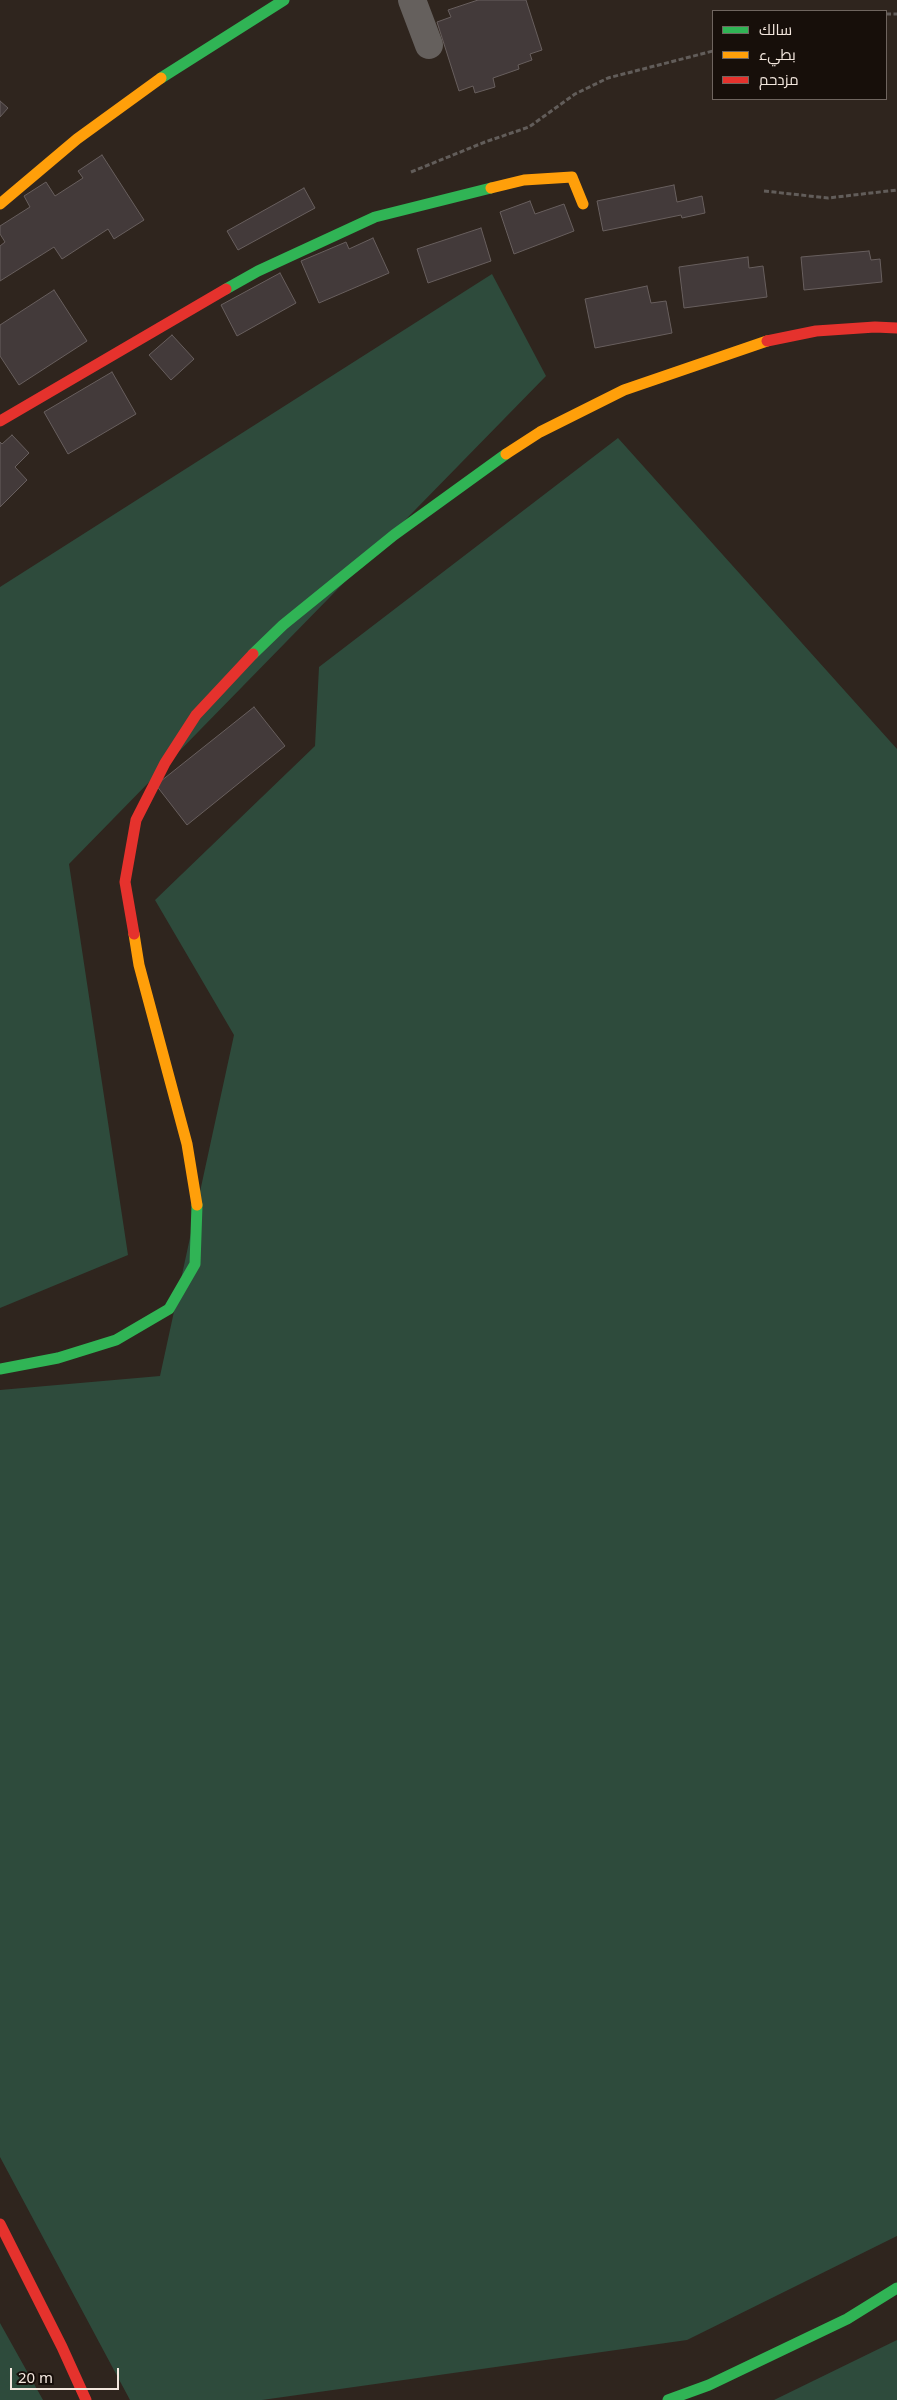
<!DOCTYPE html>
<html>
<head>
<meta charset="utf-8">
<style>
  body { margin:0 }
  #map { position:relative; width:897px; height:2400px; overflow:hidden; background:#2f251e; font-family:"Noto Sans",Cairo,sans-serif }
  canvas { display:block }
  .legend { position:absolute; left:712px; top:10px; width:175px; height:90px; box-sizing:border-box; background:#170f0a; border:1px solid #6f655f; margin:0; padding:6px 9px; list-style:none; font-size:15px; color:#f3e7de }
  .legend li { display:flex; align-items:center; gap:10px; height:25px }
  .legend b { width:25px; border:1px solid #6f655f }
  .scale { position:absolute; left:10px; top:2368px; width:109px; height:22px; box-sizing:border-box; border:2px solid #f3e7de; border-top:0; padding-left:6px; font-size:15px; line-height:18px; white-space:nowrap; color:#f3e7de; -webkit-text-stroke:4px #170f0a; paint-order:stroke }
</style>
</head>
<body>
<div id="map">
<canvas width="897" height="2400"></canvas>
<ul class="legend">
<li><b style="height:6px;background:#30b455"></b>سالك</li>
<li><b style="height:6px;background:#ff9f0a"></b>بطيء</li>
<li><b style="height:6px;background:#e5322d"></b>مزدحم</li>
</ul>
<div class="scale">20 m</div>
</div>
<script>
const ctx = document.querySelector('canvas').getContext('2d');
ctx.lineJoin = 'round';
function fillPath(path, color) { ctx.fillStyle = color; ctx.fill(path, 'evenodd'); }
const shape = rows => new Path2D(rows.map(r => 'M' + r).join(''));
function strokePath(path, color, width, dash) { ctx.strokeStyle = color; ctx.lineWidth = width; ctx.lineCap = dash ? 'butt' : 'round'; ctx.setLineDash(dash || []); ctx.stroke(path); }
const green = shape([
  [492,274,546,376,69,864,128,1255,0,1308,0,587],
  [618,438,897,749,897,2236,687,2340,262,2400,130,2400,0,2157,0,1390,160,1376,234,1035,155,900,315,746,319,667],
  [0,2323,43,2400,0,2400],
  [897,2340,897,2400,774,2400]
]);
const building = shape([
  [478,0,526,0,542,50,530,54,532,60,518,65,519,69,493,78,495,87,475,93,473,86,459,91,437,22,451,17,448,10,478,0],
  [0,101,8,108,0,117,0,101],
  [102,155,144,220,114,239,108,229,62,259,54,247,0,281,0,246,5,242,0,234,0,226,30,207,24,196,46,182,55,196,83,178,78,171,102,155],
  [674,185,677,202,702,196,705,213,682,218,681,215,603,231,597,201,674,185],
  [304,188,315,208,238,250,227,231,304,188],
  [530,201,535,214,564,204,574,231,514,254,500,212,530,201],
  [481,228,491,261,428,283,417,249,481,228],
  [373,238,389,273,319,303,301,261,346,242,349,249,373,238],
  [869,251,871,260,880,259,882,282,804,290,801,257,869,251],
  [748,257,749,268,763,266,767,297,684,308,679,267,748,257],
  [280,273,296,303,237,336,221,305,280,273],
  [647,286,651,303,666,301,672,333,595,348,585,299,647,286],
  [54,290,87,341,19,385,0,356,0,325,54,290],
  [172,335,194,359,171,380,149,355,172,335],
  [112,372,136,414,68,454,44,412,112,372],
  [12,435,29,453,15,467,27,480,0,507,0,442,2,444,12,435],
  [254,707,285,746,187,825,156,785,254,707]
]);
const path = shape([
  [886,14,897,14],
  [411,172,485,142,529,127,575,94,608,78,713,51],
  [764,191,828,198,897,190]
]);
const street = shape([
  [412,0,429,45]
]);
const fast = shape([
  [161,78,284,0],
  [226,289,258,271,375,217,491,188],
  [253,654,283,625,394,535,506,454],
  [0,1369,58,1358,116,1340,169,1309,195,1264,197,1205],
  [668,2400,709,2385,847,2319,897,2288]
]);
const slow = shape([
  [491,188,524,180,572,177,583,204],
  [0,204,77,139,161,78],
  [506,454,540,432,624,390,767,341],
  [134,934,139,965,187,1144,197,1205]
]);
const jam = shape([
  [767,341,816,331,875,327,897,328],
  [0,421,226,289],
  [134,934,125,882,136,820,165,763,196,715,253,654],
  [0,2224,62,2347,86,2400]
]);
fillPath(green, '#2e4b3c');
fillPath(building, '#433a3a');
strokePath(building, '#685f5e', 1);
strokePath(path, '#625d5a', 3, [5, 2.5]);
strokePath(street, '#65605d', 28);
strokePath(fast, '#30b455', 11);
strokePath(slow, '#ff9f0a', 11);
strokePath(jam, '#e5322d', 11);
</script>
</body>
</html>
